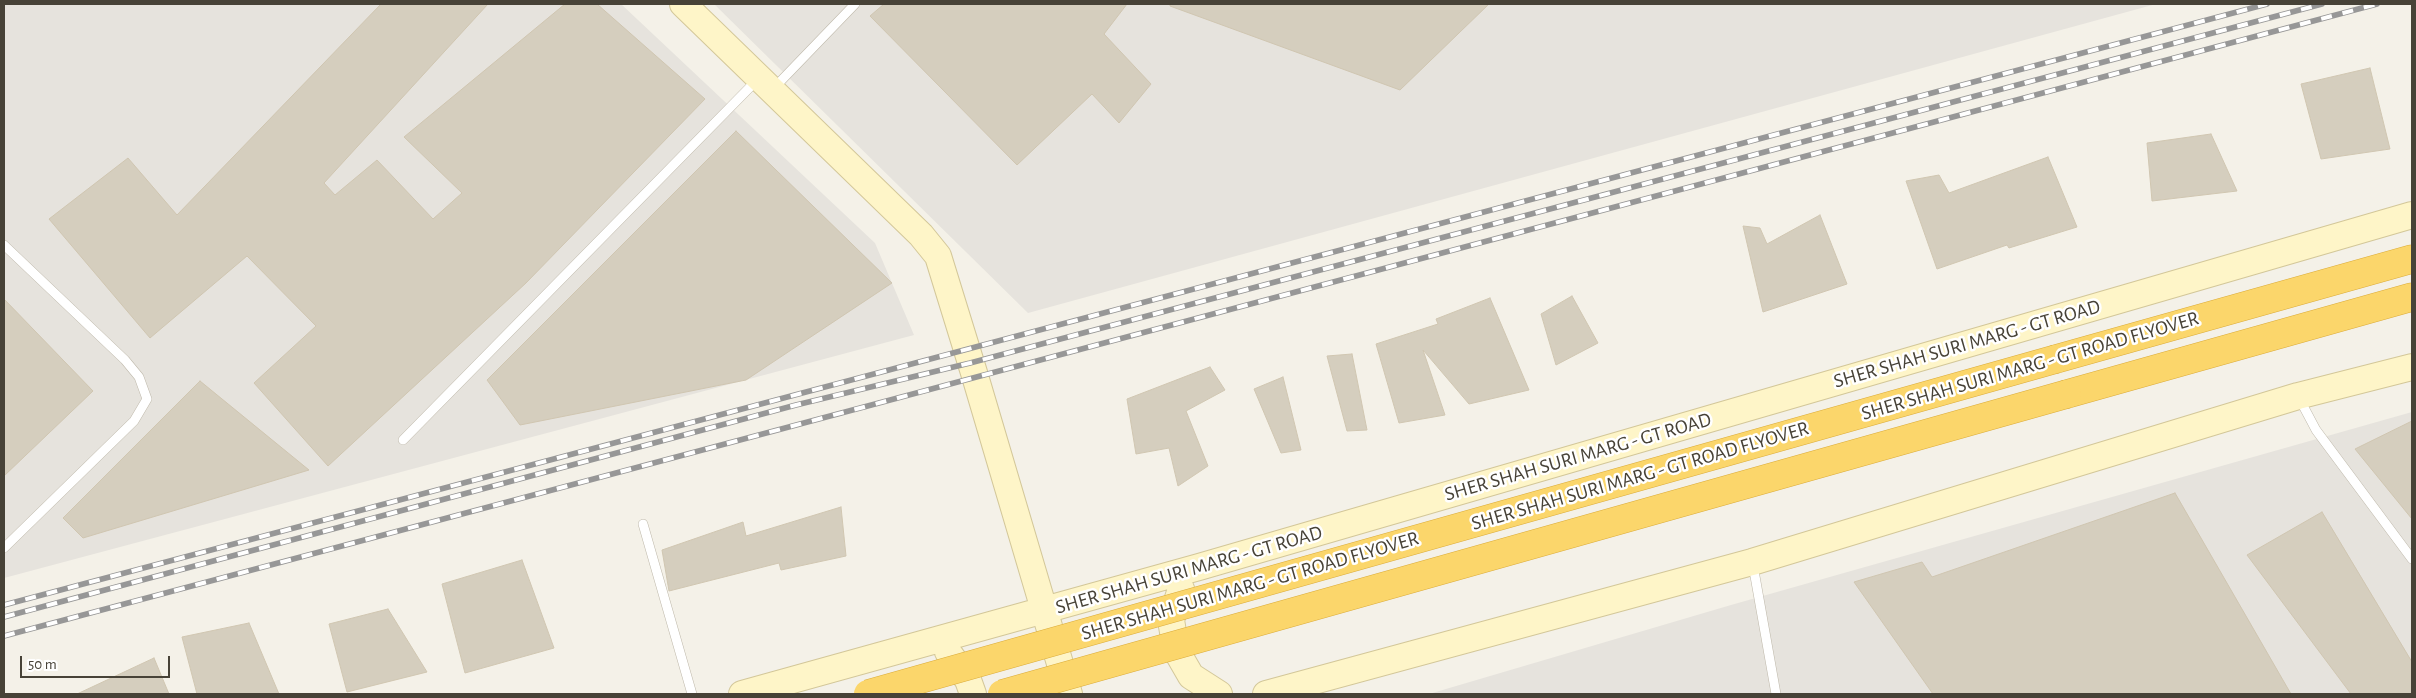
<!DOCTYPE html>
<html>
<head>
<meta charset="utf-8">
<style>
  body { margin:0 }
  #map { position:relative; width:2416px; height:698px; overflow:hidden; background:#f4f1e8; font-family:"Alegreya Sans",sans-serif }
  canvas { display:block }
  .frame { position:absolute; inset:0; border:5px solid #474237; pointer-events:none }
  .scale { position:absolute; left:20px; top:656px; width:150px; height:22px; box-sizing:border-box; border:2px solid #474237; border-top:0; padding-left:6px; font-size:15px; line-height:18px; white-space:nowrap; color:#474237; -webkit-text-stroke:4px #fff; paint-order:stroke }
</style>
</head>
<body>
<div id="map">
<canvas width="2416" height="698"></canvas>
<div class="frame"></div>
<div class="scale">50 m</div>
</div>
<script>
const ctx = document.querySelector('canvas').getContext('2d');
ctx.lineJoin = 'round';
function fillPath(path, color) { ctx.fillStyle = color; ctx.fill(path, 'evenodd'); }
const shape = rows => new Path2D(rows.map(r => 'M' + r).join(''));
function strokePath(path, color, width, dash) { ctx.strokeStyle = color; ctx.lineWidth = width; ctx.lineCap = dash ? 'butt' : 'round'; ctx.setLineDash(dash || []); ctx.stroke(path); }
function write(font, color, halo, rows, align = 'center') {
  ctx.font = font + ' "Alegreya Sans",sans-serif'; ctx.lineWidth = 5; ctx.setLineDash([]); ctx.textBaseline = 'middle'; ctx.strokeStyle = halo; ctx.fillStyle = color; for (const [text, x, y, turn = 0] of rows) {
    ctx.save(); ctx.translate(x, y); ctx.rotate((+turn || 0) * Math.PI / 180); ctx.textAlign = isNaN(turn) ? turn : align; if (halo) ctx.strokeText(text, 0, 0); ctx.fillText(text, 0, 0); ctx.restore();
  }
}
const industrial = shape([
  [4,4,621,4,875,243,914,335,4,578],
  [714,4,2156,4,1028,313],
  [2412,412,2412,694,1429,694,1731,605]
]);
const building = shape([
  [381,4,488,4,324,183,335,195,377,160,433,219,462,193,404,137,565,4,597,4,705,99,526,283,328,466,254,383,316,326,247,256,150,338,49,219,128,158,177,215,381,4],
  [884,4,1127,4,1104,34,1151,84,1119,123,1092,94,1017,165,870,16,884,4],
  [1170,4,1489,4,1400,90,1170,6,1170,4],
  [2370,68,2390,149,2321,159,2301,84,2370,68],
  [736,131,892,283,746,380,520,425,487,380,736,131],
  [2211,134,2237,191,2152,201,2147,143,2211,134],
  [2048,157,2077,227,2009,248,2007,245,1937,269,1906,181,1939,175,1949,193,2048,157],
  [1820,215,1847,284,1763,312,1743,226,1760,228,1767,244,1820,215],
  [1572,296,1598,343,1556,365,1541,314,1572,296],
  [1490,298,1529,390,1469,404,1423,350,1445,415,1399,423,1376,344,1438,324,1436,319,1490,298],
  [4,299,93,391,4,476,4,299],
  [1352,354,1367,430,1347,431,1327,356,1352,354],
  [1210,367,1225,390,1186,411,1208,466,1178,486,1169,448,1136,454,1127,399,1210,367],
  [1283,377,1301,450,1281,453,1254,389,1283,377],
  [200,381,309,470,83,538,63,518,200,381],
  [2412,421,2412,519,2355,449,2412,421],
  [2175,493,2291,694,1933,694,1854,582,1922,562,1932,577,2175,493],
  [841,507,846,556,781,570,779,563,669,591,662,550,743,522,746,536,841,507],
  [2322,512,2412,662,2412,694,2351,694,2247,555,2322,512],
  [522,560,554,648,465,673,442,584,522,560],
  [388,609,427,672,347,692,329,624,388,609],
  [249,623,279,694,197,694,182,637,249,623],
  [154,658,169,694,77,694,154,658]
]);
const lane = shape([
  [774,88,855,4],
  [4,245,125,360,139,377,147,399,134,421,4,548],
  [2299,398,2316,430,2412,559],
  [403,440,757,80],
  [643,524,692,694],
  [1753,565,1776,694]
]);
const secondary = shape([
  [683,4,921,235,938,256,975,376,1069,694],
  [1181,589,1171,620,1176,650,1191,676,1219,694],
  [948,652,968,680,973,694],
  [742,694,1199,567,2412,215],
  [1266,694,1752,562,2298,396,2412,367]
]);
const highway = shape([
  [2056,359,2412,259],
  [2067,394,2412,297]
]);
const rail = shape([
  [4,605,2267,4],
  [4,617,796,405,970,363,2322,4],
  [4,636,2377,4]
]);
const highwayBridge = shape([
  [868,694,2056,359],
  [1002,694,2067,394]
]);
const streetNames = [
  ["SHER SHAH SURI MARG - GT ROAD",1967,344,-16],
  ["SHER SHAH SURI MARG - GT ROAD FLYOVER",2030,366,-16],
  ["SHER SHAH SURI MARG - GT ROAD",1578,457,-16],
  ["SHER SHAH SURI MARG - GT ROAD FLYOVER",1640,476,-16],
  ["SHER SHAH SURI MARG - GT ROAD",1189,570,-16],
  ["SHER SHAH SURI MARG - GT ROAD FLYOVER",1250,586,-16]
];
fillPath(industrial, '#e6e3dd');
fillPath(building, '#d5cebe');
strokePath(building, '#d0c6b1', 1);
strokePath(lane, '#bfb9ab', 10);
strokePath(secondary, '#d3c799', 28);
strokePath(highway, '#dbac3b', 29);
strokePath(lane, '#fff', 9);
strokePath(secondary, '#fef5c8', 26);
strokePath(highway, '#fbd66b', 28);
strokePath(rail, '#979797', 5.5);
strokePath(rail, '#fff', 4, [11]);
strokePath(highwayBridge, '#dbac3b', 29, []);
strokePath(highwayBridge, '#fbd66b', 28);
write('20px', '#474237', '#fff', streetNames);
</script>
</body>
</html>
